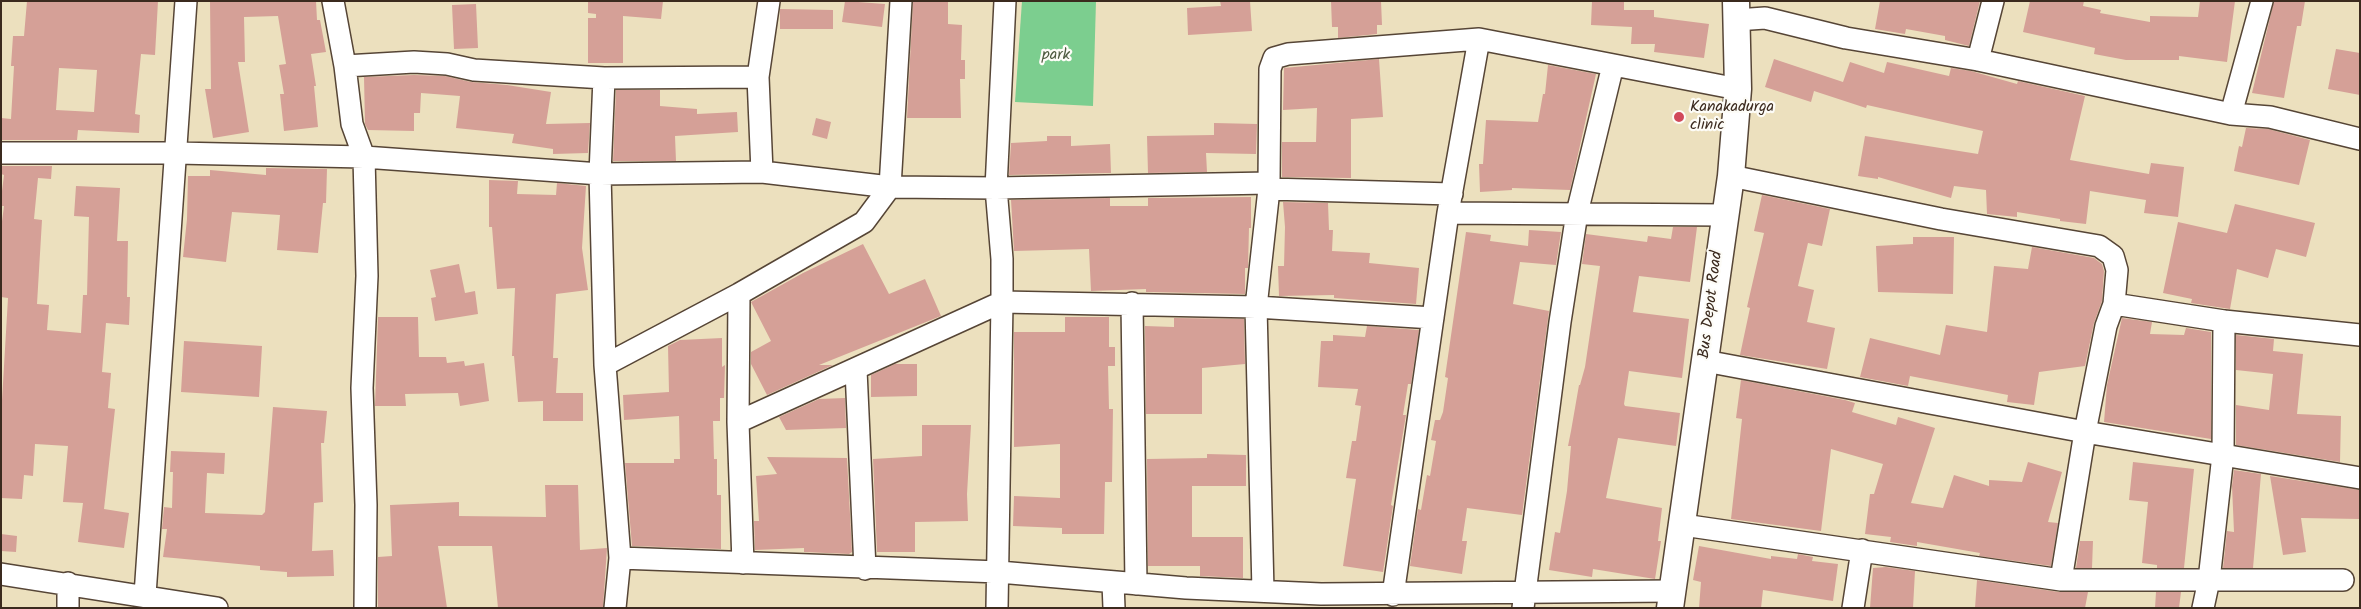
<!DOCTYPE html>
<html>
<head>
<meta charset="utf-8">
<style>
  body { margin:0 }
  #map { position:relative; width:2361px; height:609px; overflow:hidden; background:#ece0be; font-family:Kalam,sans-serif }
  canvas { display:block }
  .frame { position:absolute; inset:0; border:2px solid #3b2a1e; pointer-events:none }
</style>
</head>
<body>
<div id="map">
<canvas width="2361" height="609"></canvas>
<div class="frame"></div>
</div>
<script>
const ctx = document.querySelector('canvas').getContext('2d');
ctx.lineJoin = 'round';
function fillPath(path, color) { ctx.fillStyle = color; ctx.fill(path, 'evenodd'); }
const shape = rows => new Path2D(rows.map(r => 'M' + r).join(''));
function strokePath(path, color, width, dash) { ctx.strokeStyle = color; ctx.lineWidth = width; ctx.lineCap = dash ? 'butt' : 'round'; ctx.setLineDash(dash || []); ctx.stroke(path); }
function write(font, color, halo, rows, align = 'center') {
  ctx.font = font + ' Kalam,sans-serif'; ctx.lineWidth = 4.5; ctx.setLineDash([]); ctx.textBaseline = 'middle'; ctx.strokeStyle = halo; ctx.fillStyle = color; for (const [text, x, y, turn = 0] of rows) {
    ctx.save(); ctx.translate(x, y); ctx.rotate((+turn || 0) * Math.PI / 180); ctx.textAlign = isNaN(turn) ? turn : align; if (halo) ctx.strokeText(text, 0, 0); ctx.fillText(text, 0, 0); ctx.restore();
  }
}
const green = shape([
  [1022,1,1096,1,1093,106,1015,102]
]);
const building = shape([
  [27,1,158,1,155,55,141,54,135,114,140,115,139,133,78,130,77,140,1,140,1,118,11,119,14,66,11,66,13,36,24,36],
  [59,68,97,70,94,112,56,110],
  [210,1,316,1,317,20,320,20,326,52,311,54,316,86,314,86,318,127,284,131,280,94,284,94,279,65,286,64,278,16,244,17,245,62,238,62,249,132,213,138,205,89,211,89],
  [588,1,663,1,661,19,623,16,623,63,588,63,588,18,596,18,596,14,588,13],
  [845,1,885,4,882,27,842,22],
  [913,1,948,1,948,24,962,25,961,60,965,60,965,79,960,79,961,118,907,118],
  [1220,1,1250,1,1252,31,1188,35,1187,8,1221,6],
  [1331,1,1381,1,1382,25,1377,25,1377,34,1338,38,1338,27,1332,27],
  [1592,1,1624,1,1624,10,1654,10,1654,17,1709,24,1704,58,1654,52,1655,44,1631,44,1632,27,1591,25],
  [1880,1,1980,1,1969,46,1945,40,1945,36,1906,29,1905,34,1875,29],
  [2030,1,2084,1,2083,6,2101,10,2100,13,2150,22,2150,16,2198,17,2200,1,2235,1,2227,62,2179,56,2179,60,2126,60,2094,54,2095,48,2023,32],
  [2274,1,2305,1,2301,26,2297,26,2284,98,2252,93],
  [476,4,478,48,454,49,452,5],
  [780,9,833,10,833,29,780,29],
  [2336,49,2360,53,2360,95,2328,89],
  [1379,59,1383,117,1351,119,1351,178,1282,177,1282,142,1316,142,1317,108,1283,110,1284,68],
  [1774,59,1843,82,1850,62,1884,73,1887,62,1949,76,1951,68,1971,71,2017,84,2018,81,2085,96,2070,160,2149,174,2151,163,2184,167,2178,217,2144,213,2146,200,2090,191,2086,224,2060,221,2060,219,2017,212,2017,217,1987,214,1986,190,1954,186,1951,198,1878,177,1878,179,1858,176,1865,136,1978,154,1983,131,1867,105,1866,108,1814,91,1811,102,1765,87],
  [1548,65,1596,74,1570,190,1512,188,1512,190,1480,192,1479,164,1483,164,1486,120,1538,122,1543,94,1545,94],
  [414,75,445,76,471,82,507,85,551,92,546,124,590,123,588,153,553,154,553,149,512,143,514,134,456,128,460,96,421,93,420,113,414,113,414,131,368,130,365,124,364,77],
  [616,90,660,90,660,106,697,109,697,114,737,112,738,132,675,136,676,161,613,161],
  [816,118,831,122,827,139,812,135],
  [1214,123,1257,124,1256,154,1206,153,1207,172,1148,173,1147,136,1214,135],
  [2246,128,2268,129,2310,140,2299,185,2234,171,2239,146,2242,147],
  [1047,136,1071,136,1071,146,1110,144,1111,173,1009,175,1011,143,1047,141],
  [1,166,52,166,51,179,38,178,34,219,42,220,37,304,49,305,47,330,81,333,83,295,87,295,89,217,74,216,76,186,120,188,117,241,128,241,127,297,130,297,129,325,106,323,102,372,111,373,108,408,115,409,104,509,129,513,124,548,78,542,83,503,63,502,68,446,35,444,33,476,24,475,22,499,1,498,1,417,8,298,1,297,1,229,4,206,1,206,1,199,4,175,1,174],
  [266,168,327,169,326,203,323,203,318,253,277,250,280,215,232,212,226,262,183,257,187,219,188,176,210,176,210,170,266,175],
  [489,180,518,181,517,194,556,195,557,183,586,186,582,248,588,290,556,294,553,358,558,358,556,393,583,393,583,421,543,421,543,401,518,402,514,356,512,356,515,288,497,289,492,227,489,227],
  [1762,195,1830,209,1822,246,1808,243,1798,286,1814,290,1807,322,1835,328,1827,369,1740,355,1750,308,1747,307,1764,233,1754,231],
  [1251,197,1251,228,1249,228,1248,268,1245,268,1245,294,1146,292,1146,289,1091,291,1089,249,1014,251,1011,200,1110,198,1110,206,1148,206,1148,198],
  [1283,202,1328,203,1329,230,1333,230,1332,251,1370,253,1369,263,1419,268,1416,304,1334,298,1334,295,1279,296,1278,266,1284,266,1285,227],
  [2235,204,2315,223,2306,257,2276,249,2268,278,2237,269,2230,309,2191,303,2192,299,2163,293,2178,222,2227,233],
  [1673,227,1697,227,1690,282,1639,276,1633,312,1689,319,1682,378,1629,371,1624,404,1625,406,1680,413,1676,446,1618,438,1606,498,1662,508,1658,541,1661,541,1655,579,1593,569,1592,577,1549,570,1555,532,1560,533,1567,491,1571,446,1568,446,1571,431,1579,385,1580,385,1585,367,1600,266,1582,264,1586,234,1647,242,1648,236,1671,239],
  [1529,230,1561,232,1556,265,1520,262,1513,304,1549,311,1522,515,1467,508,1462,541,1467,541,1462,574,1410,566,1418,509,1421,510,1427,475,1430,476,1436,441,1431,440,1435,420,1440,420,1443,412,1448,378,1445,377,1466,232,1491,235,1490,241,1528,246],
  [1913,237,1954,237,1953,294,1878,292,1876,246,1913,244],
  [863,244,889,294,925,279,941,316,819,365,833,365,767,395,751,364,751,352,771,341,751,302,803,273],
  [2032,247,2094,258,2102,264,2104,271,2102,301,2094,323,2085,366,2039,372,2034,405,2007,402,2008,395,1910,376,1908,386,1860,377,1870,338,1940,355,1946,325,1987,332,1994,266,2028,269],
  [459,264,465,293,475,291,478,314,435,321,431,298,436,297,430,270],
  [378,317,418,317,419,357,446,357,447,363,464,361,465,366,484,363,489,401,460,406,458,393,405,394,406,406,375,406],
  [1065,317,1109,317,1109,347,1115,347,1115,366,1108,366,1109,409,1113,409,1112,482,1105,482,1104,534,1062,534,1062,528,1013,526,1014,496,1060,498,1060,444,1014,447,1014,332,1065,332],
  [1174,318,1244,319,1245,364,1202,368,1202,414,1146,414,1145,326,1174,327],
  [2122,318,2152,322,2150,334,2184,335,2186,328,2211,332,2211,439,2104,422,2107,385],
  [1367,326,1419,330,1411,384,1408,384,1403,415,1406,415,1391,505,1393,506,1383,572,1343,566,1356,479,1346,478,1352,441,1356,441,1361,406,1355,405,1358,389,1318,387,1321,341,1333,341,1333,335,1365,337],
  [2236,335,2274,339,2273,351,2303,354,2297,414,2341,416,2340,462,2236,445,2236,405,2269,410,2273,374,2236,370],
  [722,338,722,367,725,365,724,398,720,398,720,421,713,421,714,459,717,459,717,495,721,495,721,549,632,546,625,463,674,463,674,459,680,459,679,416,624,420,623,395,669,392,668,346,680,340],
  [184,341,262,346,259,397,181,392],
  [895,364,917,364,917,396,871,397,871,375],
  [1741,380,1845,400,1855,403,1852,412,1896,425,1898,417,1935,428,1911,503,1943,508,1954,475,1989,486,1989,480,2022,482,2028,462,2062,472,2048,522,2058,523,2051,566,1979,556,1980,553,1917,542,1917,546,1890,542,1891,537,1865,534,1870,494,1874,494,1883,464,1831,449,1821,531,1731,519,1742,419,1736,418],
  [845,398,846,428,786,430,779,417,819,399],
  [273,407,327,411,324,443,321,443,323,502,314,503,312,551,333,550,334,576,287,577,287,572,260,570,260,566,163,557,167,529,162,529,164,507,172,508,173,472,170,472,171,451,225,453,224,474,207,473,205,513,262,515,265,512],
  [922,425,971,425,967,494,968,521,915,522,915,552,877,552,873,459,922,456],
  [1207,454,1246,455,1246,486,1192,486,1192,537,1243,537,1243,578,1200,576,1200,566,1148,566,1147,459,1207,458],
  [767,457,847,458,852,552,849,554,804,552,804,548,755,550,754,521,759,521,756,476,777,474],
  [2133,462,2194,469,2184,568,2157,568,2157,565,2142,563,2148,502,2129,500],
  [2234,470,2261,474,2253,568,2223,568,2227,531,2234,532,2232,486],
  [2270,476,2360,490,2360,519,2301,518,2306,552,2283,555],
  [545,485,578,485,580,550,607,548,603,608,498,608,492,546,438,546,447,608,378,608,378,557,392,556,390,505,459,502,459,516,546,517],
  [1,534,17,536,16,552,1,551],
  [2080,541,2093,541,2092,568,2076,568],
  [1699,546,1771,559,1771,556,1797,559,1798,554,1813,557,1812,561,1838,564,1833,601,1763,590,1761,608,1699,608,1701,582,1693,580],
  [1886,567,1915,571,1913,608,1870,608,1873,568],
  [1977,580,2059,592,2088,592,2085,608,1975,608],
  [2156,592,2181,592,2179,608,2155,608]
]);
const minor = shape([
  [333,1,345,66,352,124,364,157,367,276,362,388,366,505,365,608],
  [1736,20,1765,18,1846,38,1978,60,2231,114,2270,117,2360,139],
  [1978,60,1993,1],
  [345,66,414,62,447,64,474,70,604,78,758,77],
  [604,78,600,174,605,365,620,558],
  [2231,114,2262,1],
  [1,153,176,153,364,157,600,174,762,172,890,187,901,1],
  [762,172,758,77,769,1],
  [1731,176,1941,219,2099,246,2113,256,2117,270,2114,304,2224,321,2223,455,2209,580,2203,608],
  [1269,183,1270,69,1274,58,1288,54,1479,39,1738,89],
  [1448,213,1724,215],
  [739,294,738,422,743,563],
  [1132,303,1136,584],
  [2224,321,2360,335],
  [1705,361,2085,432,2360,478],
  [605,365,739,294,864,222,890,187,996,188,1269,183,1269,189,1452,194],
  [856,370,865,569],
  [738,422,1002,302,1256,307,1433,318],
  [1683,525,2061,580,2343,580],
  [1,574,217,608],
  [2061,580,2085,432,2106,326,2114,304],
  [68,583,68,608],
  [1113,583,1114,608],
  [1263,591,1256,307,1269,189],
  [145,595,186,1],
  [1393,595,1448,213,1479,39],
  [615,608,620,558,999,572,1186,588,1321,594,1673,591],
  [997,608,1002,302,1002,259,996,188,1005,1],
  [1523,608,1560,322,1577,213,1613,65],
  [1853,608,1862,550]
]);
const tertiary = shape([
  [1670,608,1731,176,1738,89,1736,1]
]);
const markers = [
  [1679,117,6,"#d1495b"]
];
const parkNames = [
  ["park",1056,56]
];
const poiNames = [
  ["Kanakadurga",1690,108],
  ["clinic",1690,126]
];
const streetNames = [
  ["Bus Depot Road",1712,305,-83]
];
fillPath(green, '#7cce8f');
fillPath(building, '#d5a097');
strokePath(minor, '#564536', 24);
strokePath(tertiary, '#564536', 29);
strokePath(minor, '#fff', 21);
strokePath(tertiary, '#fff', 26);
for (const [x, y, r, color] of markers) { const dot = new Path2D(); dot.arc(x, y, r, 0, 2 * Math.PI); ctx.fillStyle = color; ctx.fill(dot); strokePath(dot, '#fdfcf7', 2); }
write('16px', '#4e5b40', '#fdfcf7', parkNames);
write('16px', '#3b2a1e', '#fdfcf7', poiNames, 'left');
write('16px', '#3b2a1e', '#fdfcf7', streetNames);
</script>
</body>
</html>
